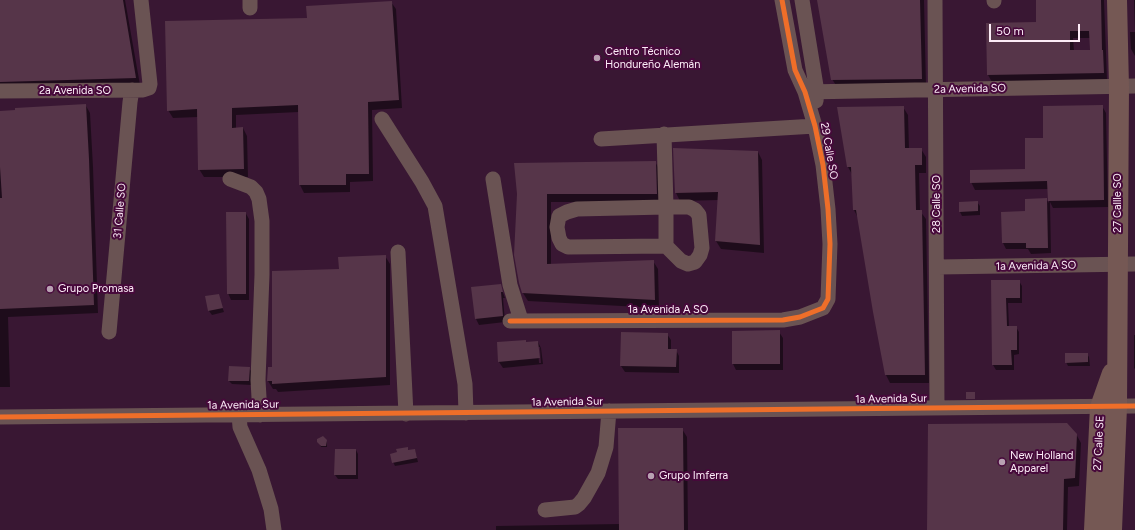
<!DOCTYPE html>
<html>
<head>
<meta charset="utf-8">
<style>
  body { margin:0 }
  #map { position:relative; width:1135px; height:530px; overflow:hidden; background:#391733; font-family:Figtree,sans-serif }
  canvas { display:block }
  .scale { position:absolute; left:989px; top:24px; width:91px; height:18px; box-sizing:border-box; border:2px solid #fcecf7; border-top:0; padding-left:5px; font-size:12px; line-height:14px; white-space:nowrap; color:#fcecf7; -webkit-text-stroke:3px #47093b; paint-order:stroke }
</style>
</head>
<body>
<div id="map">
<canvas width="1135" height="530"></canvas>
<div class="scale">50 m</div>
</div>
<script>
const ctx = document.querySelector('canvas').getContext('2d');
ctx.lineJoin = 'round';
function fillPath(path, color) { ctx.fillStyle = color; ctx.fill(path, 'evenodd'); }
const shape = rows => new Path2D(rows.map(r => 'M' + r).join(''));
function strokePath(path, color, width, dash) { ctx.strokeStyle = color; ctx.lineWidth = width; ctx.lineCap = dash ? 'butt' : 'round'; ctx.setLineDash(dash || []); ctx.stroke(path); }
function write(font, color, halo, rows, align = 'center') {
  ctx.font = font + ' Figtree,sans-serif'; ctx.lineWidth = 4; ctx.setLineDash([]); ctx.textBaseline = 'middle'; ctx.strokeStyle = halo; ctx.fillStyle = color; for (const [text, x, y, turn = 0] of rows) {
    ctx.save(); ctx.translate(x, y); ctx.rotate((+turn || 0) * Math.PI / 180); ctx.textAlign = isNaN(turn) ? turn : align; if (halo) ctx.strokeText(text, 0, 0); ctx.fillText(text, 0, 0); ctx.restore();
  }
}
const shadow = shape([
  [0,0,125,0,140,85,0,91],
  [818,0,924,0,926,87,837,87,832,79],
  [1037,0,1104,0,1107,80,992,82,988,75,1037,23],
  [1073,38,1090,38,1091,51,1074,51],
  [1134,0,1135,0,1135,56,1131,49,1130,32,1135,32],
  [391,2,396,9,402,108,372,110,373,181,350,182,350,192,304,193,300,185,299,112,236,115,236,129,243,128,247,136,248,177,204,177,199,169,198,117,173,118,168,110,308,19],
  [86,106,90,113,93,167,98,313,8,317,10,387,0,387,0,112],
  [1102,106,1106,113,1108,207,1053,208,1050,202,1051,253,1031,254,1028,249,1006,249,1003,243,1002,213,1026,212,1046,199,1049,203,1048,189,975,190,971,182,1026,170,1044,139],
  [903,107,908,115,909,149,921,149,926,157,926,173,919,173,920,211,926,219,929,383,890,383,886,375,858,218,854,210,853,176,848,167,839,108],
  [674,149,758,152,762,160,764,253,721,249,716,241,719,200,680,201,676,193],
  [655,162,660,170,661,202,551,202,551,265,653,261,658,269,659,308,528,301,523,293,518,194],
  [977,202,980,206,980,215,962,216,960,212],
  [245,212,249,219,249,300,231,300,228,293],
  [385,256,390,264,390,385,278,392,276,389,273,389,268,381,268,368,273,368,340,270],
  [992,281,1019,281,1022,286,1022,303,1008,303,1009,327,1016,327,1019,332,1019,354,1014,355,1014,370,996,370,993,365],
  [500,285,505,298,503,298,505,322,479,325,476,319,472,288],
  [218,295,224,312,212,315,209,311,206,297],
  [733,332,779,332,783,338,783,370,736,370,733,364],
  [667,334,671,340,671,350,676,350,679,356,679,373,625,372,621,366],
  [1134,335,1135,335,1135,369,1134,368],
  [538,342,541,348,543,364,503,368,499,362,498,343],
  [538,347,540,347,541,363,539,363],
  [1087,354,1089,357,1090,366,1068,366,1066,362],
  [249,368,251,371,251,385,232,384,229,381],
  [682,429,687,437,688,530,496,530,496,526,619,524],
  [1076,434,1081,443,1079,486,1068,487,1067,530,928,530],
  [318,439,325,439,327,443,327,447,321,447],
  [407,448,409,451,415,450,418,462,395,466,393,462],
  [356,450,358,454,358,479,338,479,335,475]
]);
const building = shape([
  [0,0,123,0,136,78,0,82],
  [817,0,920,0,922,79,831,80],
  [1036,0,1101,0,1102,50,1103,50,1104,73,987,75,986,23,1036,22],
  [1070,31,1089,31,1090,50,1070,50],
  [392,1,399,100,368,102,369,174,346,174,346,185,299,185,298,105,232,108,232,128,243,127,244,169,198,170,197,109,167,111,165,21,307,18,306,6],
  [86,104,89,159,94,305,0,309,0,198,2,198,0,167,0,111,15,110,15,108],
  [1103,105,1104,200,1048,201,1047,181,970,183,970,170,1025,169,1025,138,1043,138,1043,106],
  [904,106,905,148,922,148,922,165,915,165,916,210,922,210,925,375,885,375,873,312,856,210,853,210,851,167,847,167,837,107],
  [673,148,758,151,760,245,715,241,718,192,675,193],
  [656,161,657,194,547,194,547,264,654,260,655,300,522,293,519,283,514,255,517,194,514,163],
  [1047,198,1048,248,1026,248,1026,243,1002,243,1001,212,1025,211,1025,199],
  [978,201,978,211,959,212,959,202],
  [226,212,246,212,246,294,227,294],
  [386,255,386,377,272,384,272,381,267,381,268,367,272,367,272,271,339,269,338,257],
  [991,280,1020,280,1020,298,1006,298,1007,326,1017,326,1017,350,1011,350,1012,365,992,365],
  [501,284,503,292,501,292,503,316,475,319,471,287],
  [219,294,223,308,208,311,205,296],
  [780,330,780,364,732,364,732,331],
  [621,332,668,333,668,349,677,349,676,367,620,366],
  [526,340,526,342,538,341,540,358,498,362,497,342],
  [1065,353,1088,353,1088,362,1065,363],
  [229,366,250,367,249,381,228,381],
  [966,392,975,392,975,399,966,399],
  [1067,423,1077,434,1075,478,1064,479,1063,530,927,530,928,424],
  [618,428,683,428,684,530,619,530],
  [323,436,327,440,326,446,321,446,317,442,317,439],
  [408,447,408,450,415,449,417,458,392,463,390,454,397,452,396,449],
  [335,449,356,449,356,475,334,475]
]);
const minor = shape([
  [250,0,250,8],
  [802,0,817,92,816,101],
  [935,0,937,408],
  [994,0,994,1],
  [0,91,143,90,149,88,150,84,141,0],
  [805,92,1135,86],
  [382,119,422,182,435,206,465,384,466,413],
  [664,134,666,207,666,246,681,261,688,264,695,262,700,255,702,248,699,215,695,210,689,207,666,207,577,209,567,212,559,216,557,227,559,238,562,244,568,247,666,246],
  [601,139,815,126],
  [230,179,251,187,256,192,259,199,262,221,262,275,258,380,260,415],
  [493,179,510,285,521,320],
  [398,252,406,414],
  [938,267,1135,264],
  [510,321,783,320,800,317,823,308,828,299,830,244,828,209,823,165,815,126,805,92,795,70,782,0],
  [109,332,130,102,132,90],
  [239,415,240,427,259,470,271,509,274,530],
  [0,417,1135,406],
  [545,510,575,507,579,504,584,498,598,473,606,447,609,411]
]);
const major = shape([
  [1094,530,1100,407,1112,373],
  [1112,530,1117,407,1119,87,1117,0]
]);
const cycleway = shape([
  [510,321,783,320,800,317,823,308,828,299,830,244,828,209,823,165,815,126,805,92,795,70,782,0],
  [0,417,1135,406]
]);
const markers = [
  [597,58,4,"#b8a1b2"],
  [50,289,4,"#b8a1b2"],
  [1002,462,4,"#b8a1b2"],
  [651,476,4,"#b8a1b2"]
];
const poiNames = [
  ["Centro Técnico",605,52],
  ["Hondureño Alemán",605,65],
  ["Grupo Promasa",58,289],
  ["New Holland",1010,456],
  ["Apparel",1010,469],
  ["Grupo Imferra",659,476]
];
const streetNames = [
  ["2a Avenida SO",970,89,-1],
  ["2a Avenida SO",75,91],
  ["29 Calle SO",829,151,80],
  ["27 Callle SO",1118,203,-90],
  ["28 Calle SO",937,204,-90],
  ["31 Calle SO",120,211,-85],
  ["1a Avenida A SO",1036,266,-1],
  ["1a Avenida A SO",668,310],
  ["1a Avenida Sur",891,399,-1],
  ["1a Avenida Sur",567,402,-1],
  ["1a Avenida Sur",243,405,-1],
  ["27 Calle SE",1099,443,-87]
];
fillPath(shadow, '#0007');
fillPath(building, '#563549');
strokePath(minor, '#6a5353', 15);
strokePath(major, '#755854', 20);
strokePath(cycleway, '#ee6e29', 5);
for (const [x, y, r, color] of markers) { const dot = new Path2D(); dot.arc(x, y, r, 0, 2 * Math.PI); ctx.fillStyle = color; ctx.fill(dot); strokePath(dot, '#47093b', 1.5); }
write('11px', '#fcecf7', '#47093b', poiNames, 'left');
write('11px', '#fcecf7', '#47093b', streetNames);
</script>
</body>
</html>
